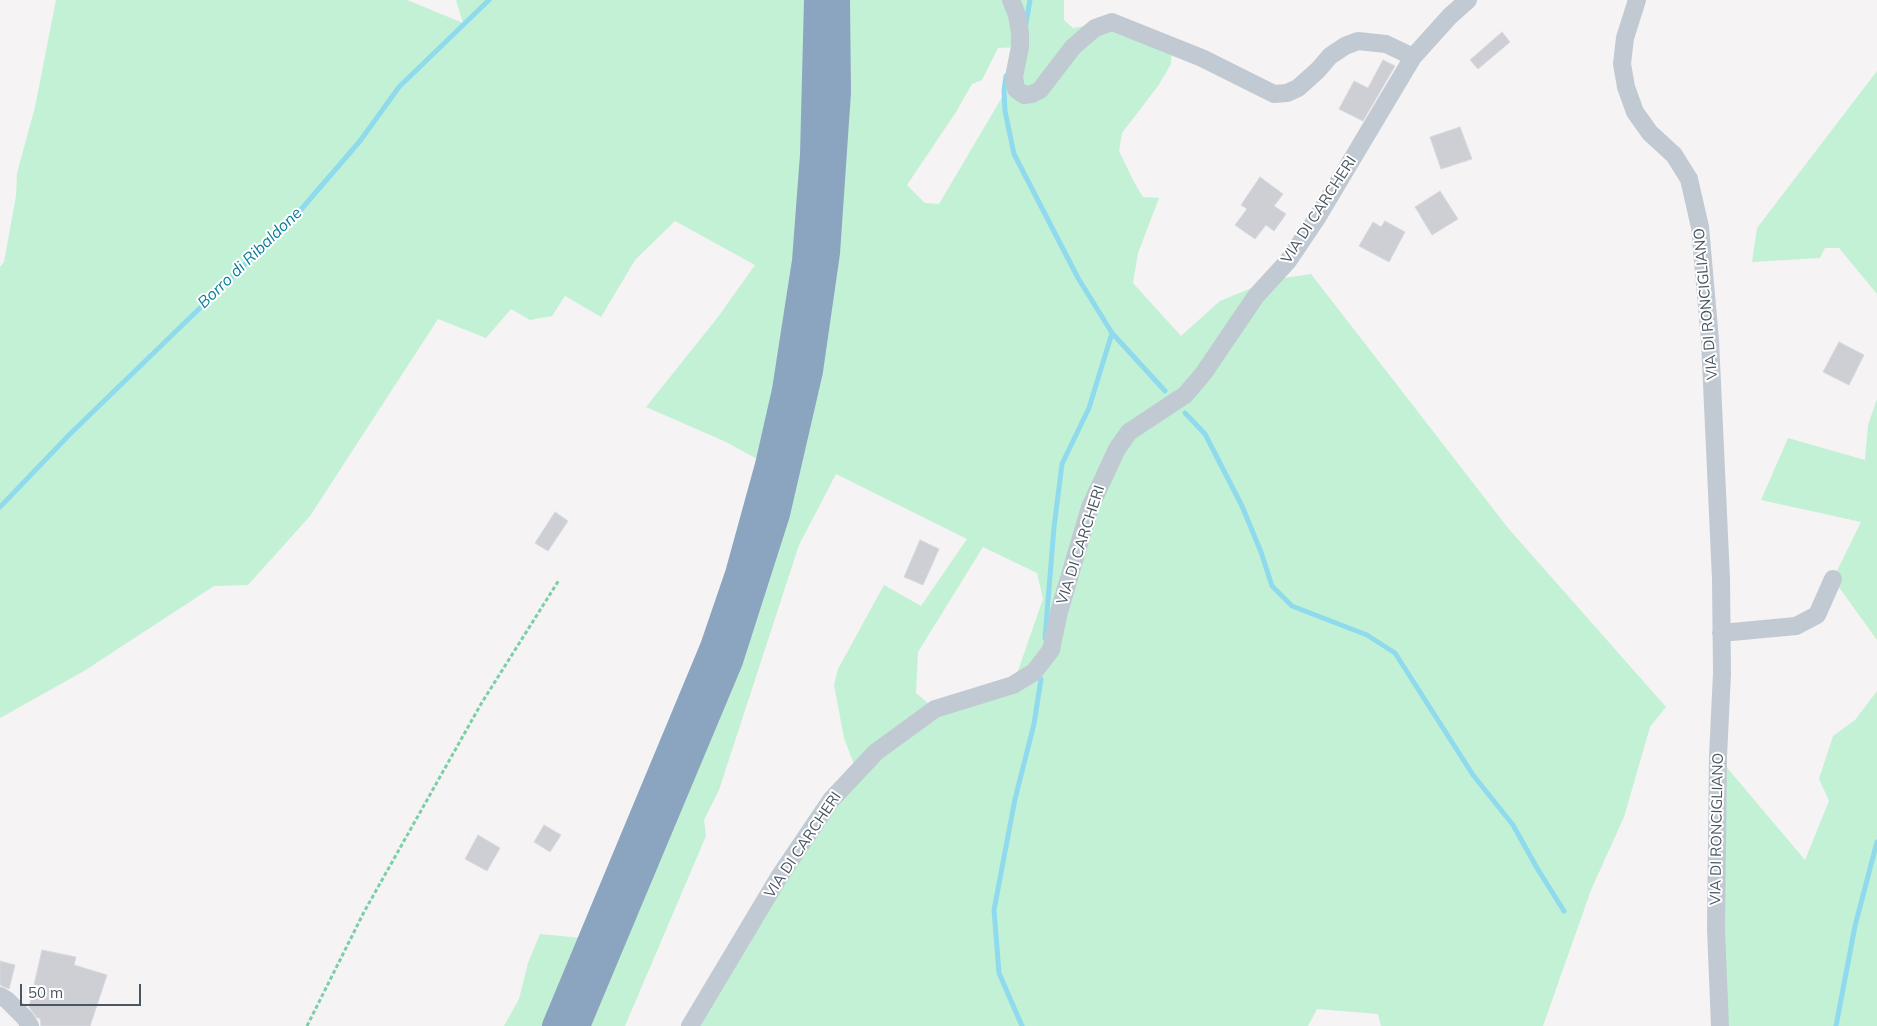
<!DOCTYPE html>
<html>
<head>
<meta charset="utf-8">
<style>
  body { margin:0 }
  #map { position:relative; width:1877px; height:1026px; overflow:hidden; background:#f5f3f3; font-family:Mulish,sans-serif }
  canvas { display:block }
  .scale { position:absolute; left:20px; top:984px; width:121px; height:22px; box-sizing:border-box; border:2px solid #4a5661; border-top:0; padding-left:6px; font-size:15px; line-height:18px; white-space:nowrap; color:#4a5661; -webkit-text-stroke:4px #fff; paint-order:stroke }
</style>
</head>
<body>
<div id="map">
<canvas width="1877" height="1026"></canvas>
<div class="scale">50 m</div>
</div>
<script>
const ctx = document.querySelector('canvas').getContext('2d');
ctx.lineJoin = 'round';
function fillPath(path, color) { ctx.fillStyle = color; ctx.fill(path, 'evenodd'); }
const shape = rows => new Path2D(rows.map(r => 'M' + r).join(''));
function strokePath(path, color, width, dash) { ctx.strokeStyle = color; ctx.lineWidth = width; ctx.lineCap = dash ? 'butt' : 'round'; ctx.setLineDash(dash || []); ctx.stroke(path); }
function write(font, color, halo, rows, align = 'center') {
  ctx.font = font + ' Mulish,sans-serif'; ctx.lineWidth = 4; ctx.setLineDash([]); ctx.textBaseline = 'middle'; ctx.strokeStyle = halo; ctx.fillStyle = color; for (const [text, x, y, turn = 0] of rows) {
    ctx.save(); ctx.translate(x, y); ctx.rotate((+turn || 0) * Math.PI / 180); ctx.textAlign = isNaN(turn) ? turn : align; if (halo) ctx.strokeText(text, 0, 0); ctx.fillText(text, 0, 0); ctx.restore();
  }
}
const green = shape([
  [56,0,407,0,463,23,456,0,817,0,816,100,768,465,726,442,646,407,718,317,755,265,675,221,635,260,601,317,565,296,552,316,530,320,511,309,486,338,438,319,310,516,248,585,214,586,84,671,0,718,0,267,4,262,16,196,17,173,35,107],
  [837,0,1064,0,1064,20,1073,28,1112,22,1172,45,1171,64,1158,86,1122,133,1119,151,1134,182,1143,197,1159,198,1138,253,1133,283,1181,336,1220,301,1271,280,1311,274,1508,528,1666,707,1650,727,1624,817,1591,890,1543,1026,1381,1026,1378,1014,1317,1009,1308,1026,690,1026,857,772,844,738,834,685,838,669,884,585,921,606,967,539,836,474,799,545,719,790,704,820,706,836,625,1026,577,1026,730,661],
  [1020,47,1014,77,939,204,925,203,907,185,956,112,972,84,982,80,998,48],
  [983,547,1037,573,1043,599,1013,685,935,709,916,693,918,652],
  [1877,71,1877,294,1839,248,1825,248,1820,258,1752,262,1757,228],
  [1877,399,1877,640,1833,579,1861,522,1761,500,1788,438,1865,460,1868,425],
  [1877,691,1877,1026,1720,1026,1718,757,1805,860,1829,801,1819,779,1833,736,1855,720],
  [540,934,592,939,555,1026,504,1026,519,999,528,963]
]);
const stream = shape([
  [1025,29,1030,0],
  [1006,76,1004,91,1005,111,1014,154,1078,278,1112,333,1165,391],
  [1185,413,1205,434,1242,506,1261,552,1272,586,1292,606,1367,635,1395,653,1473,775,1513,825,1537,868,1564,911],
  [0,507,70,434,298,213,360,141,399,87,489,0],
  [1045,638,1054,527,1062,464,1089,408,1112,333],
  [1022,1026,999,973,994,910,1015,799,1034,724,1041,679],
  [1836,1026,1855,926,1877,842]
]);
const building = shape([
  [1502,32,1510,42,1478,69,1470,60,1502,32],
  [1383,60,1395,66,1363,121,1339,109,1354,81,1368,88,1383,60],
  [1460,127,1472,159,1441,169,1430,137,1460,127],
  [1260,177,1283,194,1274,206,1286,214,1274,231,1266,225,1255,239,1235,225,1247,209,1241,205,1260,177],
  [1440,191,1458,219,1432,235,1415,207,1440,191],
  [1385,221,1405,232,1389,262,1359,246,1373,222,1381,227,1385,221],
  [1839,342,1864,355,1849,385,1823,372,1839,342],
  [555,512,568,521,548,551,535,543,555,512],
  [920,540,939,549,923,585,904,577,920,540],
  [544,825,561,835,550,852,534,842,544,825],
  [478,835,500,848,487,871,465,859,478,835],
  [42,950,76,957,74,965,107,975,90,1026,41,1026,40,1018,37,1018,29,1007,42,950],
  [0,961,15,965,9,989,0,985,0,961]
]);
const path = shape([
  [307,1026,364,912,481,704,559,580]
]);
const minor = shape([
  [1011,0,1017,15,1020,33,1020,47,1014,77,1016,89,1024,95,1032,94,1040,90,1073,47,1095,28,1112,22,1202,58,1274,94,1287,93,1298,88,1318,70,1330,56,1345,46,1358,41,1386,44,1413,57],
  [1637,0,1625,38,1622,64,1626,87,1635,112,1650,133,1674,155,1689,179,1700,227,1710,340,1721,579,1722,673,1718,757,1716,929,1720,1026],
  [1721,633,1796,626,1817,615,1833,579],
  [0,996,7,1000,25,1018,30,1026],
  [690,1026,779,877,831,800,876,752,935,709,1013,685,1034,672,1051,650,1059,612,1090,507,1117,449,1129,432,1185,395,1203,374,1256,296,1288,261,1317,218,1413,57,1450,16,1468,0]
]);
const highway = shape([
  [555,1026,713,647,738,574,768,465,785,390,805,261,813,155,817,0],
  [577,1026,730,661,777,514,810,371,827,253,838,92,837,0]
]);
const streetNames = [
  ["VIA DI CARCHERI",1319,210,-57],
  ["VIA DI RONCIGLIANO",1706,304,-95],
  ["VIA DI CARCHERI",1081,545,-72],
  ["VIA DI RONCIGLIANO",1717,829,-89],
  ["VIA DI CARCHERI",803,845,-56]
];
const waterNames = [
  ["Borro di Ribaldone",250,258,-44]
];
fillPath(green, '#c3f1d5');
strokePath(stream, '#90daee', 5);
fillPath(building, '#cdcfd5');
strokePath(building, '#d7d9de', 1);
strokePath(path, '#7ad0a6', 3, [4, 2.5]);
strokePath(minor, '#c1cad2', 18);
strokePath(highway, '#8ba5c1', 26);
write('15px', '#4a5661', '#fff', streetNames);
write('italic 16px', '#0c7c9b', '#fff', waterNames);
</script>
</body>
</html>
